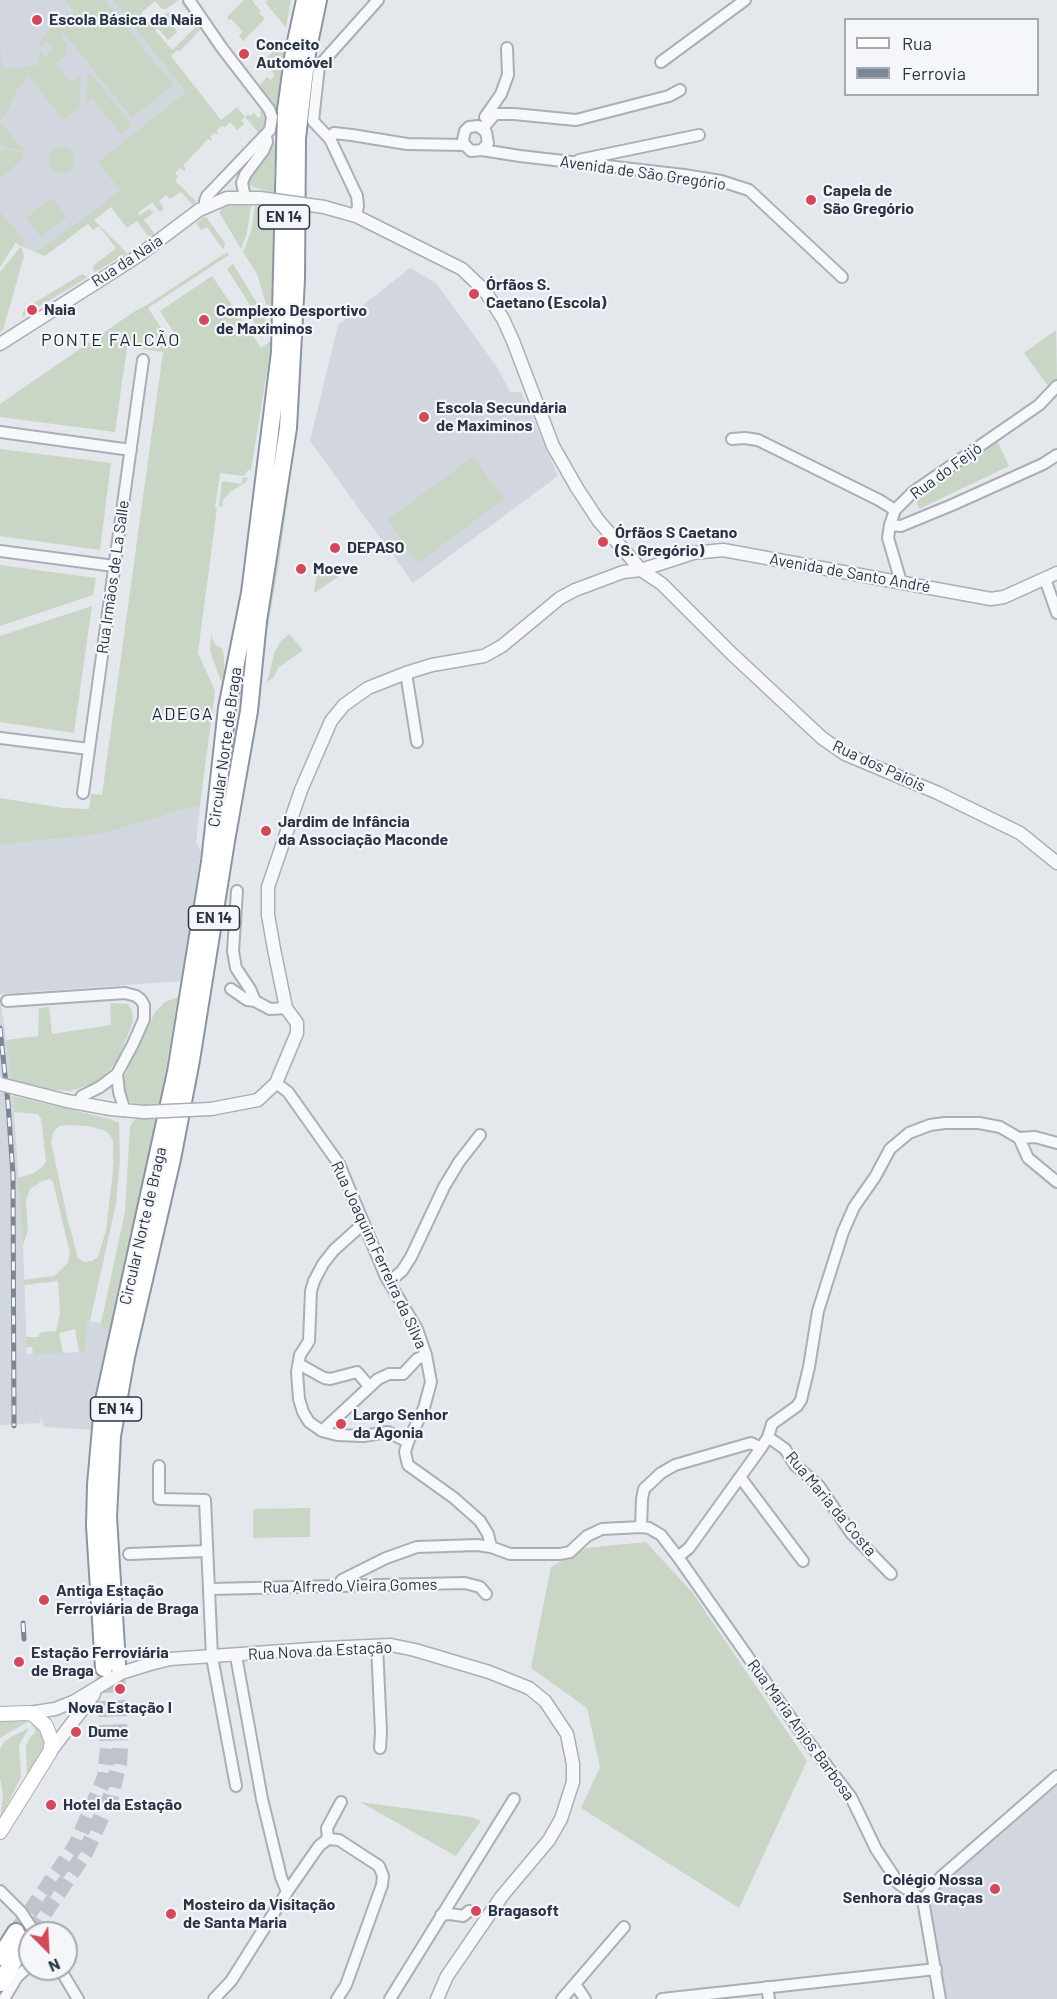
<!DOCTYPE html>
<html>
<head>
<meta charset="utf-8">
<style>
  body { margin:0 }
  #map { position:relative; width:1057px; height:1999px; overflow:hidden; background:#e4e7ec; font-family:Barlow,sans-serif }
  canvas { display:block }
  .legend { position:absolute; left:844px; top:18px; width:195px; height:78px; box-sizing:border-box; background:#f4f6f9; border:2px solid #a4a8b1; margin:0; padding:8px 10px; list-style:none; font-size:18px; color:#2b3445 }
  .legend li { display:flex; align-items:center; gap:12px; height:30px }
  .legend b { width:30px; border:2px solid #a4a8b1 }
  .north { position:absolute; left:18px; top:1921px; width:60px; height:60px; box-sizing:border-box; background:#f4f6f9; border:2px solid #a4a8b1; border-radius:50%; rotate:156deg; font-size:16px; font-weight:700; line-height:24px; text-align:center; color:#2b3445 }
  .north::after { content:''; display:block; margin:auto; width:21px; height:27px; background:#d1495b; clip-path:polygon(50% 0,100% 100%,50% 72%,0 100%) }
</style>
</head>
<body>
<div id="map">
<canvas width="1057" height="1999"></canvas>
<ul class="legend">
<li><b style="height:8px;background:#fff"></b>Rua</li>
<li><b style="height:8px;background:#7d8696"></b>Ferrovia</li>
</ul>
<div class="north">N</div>
</div>
<script>
const ctx = document.querySelector('canvas').getContext('2d');
ctx.lineJoin = 'round';
function fillPath(path, color) { ctx.fillStyle = color; ctx.fill(path, 'evenodd'); }
const shape = rows => new Path2D(rows.map(r => 'M' + r).join(''));
function strokePath(path, color, width, dash) { ctx.strokeStyle = color; ctx.lineWidth = width; ctx.lineCap = dash ? 'butt' : 'round'; ctx.setLineDash(dash || []); ctx.stroke(path); }
function write(font, color, halo, rows, align = 'center') {
  ctx.font = font + ' Barlow,sans-serif'; ctx.lineWidth = 4.5; ctx.setLineDash([]); ctx.textBaseline = 'middle'; ctx.strokeStyle = halo; ctx.fillStyle = color; for (const [text, x, y, turn = 0] of rows) {
    ctx.save(); ctx.translate(x, y); ctx.rotate((+turn || 0) * Math.PI / 180); ctx.textAlign = isNaN(turn) ? turn : align; if (halo) ctx.strokeText(text, 0, 0); ctx.fillText(text, 0, 0); ctx.restore();
  }
}
const built = shape([
  [0,0,127,0,221,121,45,256,21,246,0,233,0,122,8,111,20,85,0,71],
  [410,268,436,283,497,367,510,392,521,392,558,476,413,583,310,441,338,325],
  [200,805,196,843,201,852,182,981,0,994,0,845,101,834],
  [0,996,6,1040,11,1079,0,1076],
  [0,1093,13,1096,14,1112,23,1245,27,1354,85,1352,87,1321,101,1323,102,1329,109,1334,93,1430,44,1427,38,1410,41,1423,0,1425],
  [1057,1776,1057,1999,940,1999,923,1900]
]);
const green = shape([
  [65,0,108,0,106,2,173,85,132,118,65,34,61,37,68,45,66,55,56,64,72,83,82,75,79,107,63,120,29,76,20,85,8,111,0,122,25,151,4,147,0,143,0,49,4,70,38,65,40,50,45,57,54,49,47,40,40,46,38,44,43,37,54,25,74,12],
  [113,0,179,0,166,9,162,9,155,1,141,13,151,25,168,12,177,25,174,27,177,32,168,40,158,28,155,30,172,50,198,25,181,3,186,0,198,20,200,28,202,28,179,52,177,50,171,56,221,120,237,107,245,117,248,114,250,116,254,113,258,118,261,116,260,112,262,107,269,120,259,133,245,117,241,120,244,124,237,130,230,122,225,127,221,126,217,130,218,134,214,133,210,137,212,139,211,141,208,139,183,166,186,169,184,171,180,168,175,173,178,177,175,181,196,201,193,205,181,192,170,199,166,195,159,201,164,209,160,212,152,202,138,213,140,215,149,209,154,212,144,220,155,234,153,235,148,236,137,221,127,228,111,207,94,220,127,253,94,273,93,266,116,248,99,226,93,230,88,224,45,256,35,252,86,217,120,190,98,162,186,92],
  [244,0,252,0,261,12,259,13,265,19,243,41,239,36,243,32,231,19,229,20,227,17],
  [268,0,291,0,286,28,265,2],
  [284,41,282,49,287,56,280,107,272,108,257,88,267,77,271,80,275,75,272,71,275,67,271,64,266,70,261,66,259,69,257,67],
  [88,75,92,75,132,125,121,134,92,98,85,103],
  [277,142,274,170,274,193,253,187,248,184,248,177,270,150,272,145],
  '49 160a13 13 0 1 1 26 0a13 13 0 1 1-26 0Z',
  [5,149,24,153,23,159,0,178,0,154],
  [52,198,67,217,41,237,26,218],
  [234,205,251,206,247,233,241,249,219,212,222,208],
  [255,206,274,208,274,307,266,304,257,274,243,252,251,232],
  [0,212,24,241,21,246,24,256,3,330,0,332,0,272,21,246,16,242,0,267],
  [204,217,207,218,225,243,224,249,222,248,207,227,201,230,196,223],
  [227,252,229,255,148,308,172,344,178,339,160,311,212,276,261,348,272,340,251,470,248,470,244,476,220,473,215,508,217,508,198,653,215,691,200,805,101,834,0,845,0,798,63,808,89,809,91,794,102,795,163,352,127,347,115,432,0,417,0,404,135,311,147,305],
  [233,264,265,316,265,327,262,330,258,328,245,308,250,305,227,269],
  [82,274,88,277,22,317,24,309,27,307],
  [1056,330,1057,382,1051,390,1024,353],
  [996,438,1009,466,919,509,916,499],
  [0,449,111,463,100,550,0,536],
  [473,457,504,499,418,563,387,520],
  [243,477,248,478,246,482,230,492,223,500,222,507,219,506,222,481,241,484],
  [286,488,289,490,278,569,264,650],
  [0,565,96,578,93,595,0,626],
  [318,566,338,568,338,577,314,593],
  [92,606,74,733,0,722,0,636],
  [289,634,303,650,278,668,274,677,267,682,275,651,281,641],
  [211,635,215,645,222,648,224,656,224,674,221,681,210,651],
  [178,997,160,1104,139,1105,132,1103,126,1097,123,1080,155,1012,165,1002],
  [110,1003,128,1004,132,1011,133,1022,117,1061,103,1077,92,1084,70,1091,46,1089,11,1079,6,1040,38,1036,39,1008,49,1007,52,1034,111,1025],
  [13,1096,110,1119,119,1123,120,1159,116,1204,90,1321,87,1321,85,1352,79,1352,75,1329,59,1333,63,1353,33,1354,32,1347,26,1347,26,1337,38,1337,41,1332,56,1331,60,1313,58,1281,24,1285,23,1280,54,1276,68,1263,70,1253,53,1182,50,1179,42,1181,30,1189,26,1200,28,1231,23,1245,18,1178,34,1173,43,1166,46,1161,41,1119,38,1114,14,1112],
  [67,1125,88,1126,103,1130,108,1133,113,1140,113,1171,106,1230,98,1257,92,1261,84,1262,78,1258,67,1217,51,1141,54,1131,60,1126],
  [136,1118,157,1119,109,1334,102,1329,101,1323,125,1212,130,1126],
  [310,1508,310,1537,253,1538,253,1509],
  [646,1542,692,1592,807,1761,739,1908,581,1808,600,1767,587,1708,531,1668,551,1567,586,1548],
  [29,1718,46,1733,45,1748,27,1776,26,1746,29,1739,36,1731,29,1721,0,1738,0,1720],
  [29,1728,19,1745,21,1777,0,1819,3,1795,0,1778,0,1749,5,1741,11,1737],
  [360,1802,471,1817,481,1821,456,1856]
]);
const trunkTunnel = shape([
  [16,1932,75,1847,105,1777,108,1748,104,1669],
  [31,1933,85,1853,111,1796,119,1764,120,1748,117,1664]
]);
const minor = shape([
  [189,0,222,48,269,109,272,117,270,130,207,196,205,201,207,206],
  [661,62,745,0],
  [485,117,501,94,508,75,507,48],
  [483,128,495,114,514,114,576,120,669,96,680,90],
  [330,139,334,133,352,135,407,144,465,145],
  [482,150,488,143,486,132,478,126,469,127,465,131,463,140,465,145,471,151,482,150,520,156,684,175,721,181,749,190,842,277],
  [579,160,699,135],
  [245,197,242,183,245,175,263,151,267,142,266,136],
  [356,216,358,206,357,196,330,139,313,121,319,66,378,0],
  [0,432,131,450],
  [732,439,745,438,758,440,879,500,895,510],
  [890,525,901,526,952,505,1043,464,1057,455],
  [0,551,114,566],
  [1045,579,1057,613],
  [901,582,888,538,890,525,895,510,913,492,1039,405,1057,386],
  [406,673,417,742],
  [0,738,89,749],
  [83,793,143,360],
  [237,891,233,951,236,968,250,989,255,1001],
  [231,989,247,1000,255,1001,270,1009,286,1008],
  [7,1001,125,993,136,996,141,1000,144,1005,144,1019,133,1044,117,1074,100,1087,82,1096,78,1103],
  [117,1074,119,1092,125,1111],
  [276,1083,288,1092,339,1164,386,1277,417,1329,426,1355,431,1382,424,1408,408,1442,405,1452,408,1465,454,1498,480,1521,488,1534,491,1547],
  [1019,1138,1028,1158,1057,1182],
  [364,1223,334,1250,323,1264,314,1281,311,1291,309,1341,300,1355,297,1372,299,1399,303,1412,309,1422,322,1431,337,1435,363,1436,388,1432,408,1442],
  [389,1282,402,1271,411,1257,444,1187,459,1162,480,1135],
  [299,1364,324,1378,330,1379,357,1372,369,1386],
  [322,1431,378,1379,389,1374,403,1374,417,1359,426,1355],
  [768,1437,785,1449,795,1465,819,1486,851,1533,891,1574],
  [159,1466,159,1499,205,1500,212,1657,236,1786],
  [740,1477,803,1561],
  [641,1527,642,1499,644,1489,661,1473,675,1465,751,1443,761,1448],
  [129,1554,207,1551],
  [678,1557,689,1548,761,1448,768,1437,772,1424,797,1406,801,1400,809,1367,818,1311,843,1232,854,1207,875,1177,890,1149,909,1133,930,1125,945,1123,979,1123,1000,1127,1019,1138,1035,1137,1057,1143],
  [338,1586,342,1580,386,1558,417,1547,477,1545,491,1547,510,1554,560,1554,570,1552,587,1536,602,1529,641,1527,649,1528,661,1535,678,1557,800,1731,851,1797,876,1849,899,1884,923,1900],
  [210,1589,465,1583,480,1587,486,1594],
  [377,1646,381,1732,380,1748],
  [236,1656,262,1799,281,1877,287,1892],
  [328,1839,327,1828,341,1802],
  [0,1891,21,1912,35,1933],
  [923,1900,941,1877,1057,1776],
  [923,1900,940,1999],
  [441,1915,450,1914,463,1916,469,1911],
  [60,1969,78,1999],
  [575,1984,585,1999],
  [767,1987,769,1999],
  [4,1999,17,1977,30,1965],
  [214,1999,231,1981,287,1892,319,1846,328,1839,339,1840,379,1866,383,1876,382,1885,346,1985,337,1999],
  [390,1999,514,1799],
  [562,1999,624,1927],
  [662,1999,936,1969]
]);
const tertiary = shape([
  [324,207,356,216,462,269,485,291,503,319,513,341,553,446,577,488,598,520,641,570,662,584,732,654,822,738,845,754,938,793,1020,833,1057,863],
  [0,344,138,256,199,210,227,198,260,198],
  [67,1101,111,1109,144,1112],
  [211,1109,258,1100,276,1083,297,1033,297,1023,286,1008,274,949,268,915,268,887,301,790,331,721,344,705,368,688,406,673,432,665,484,656,502,646,560,598,575,590,623,572,641,570,693,553,723,550,991,599,1004,597,1057,573],
  [29,1713,55,1709,75,1701,121,1673,150,1664,170,1659,326,1648,391,1645,415,1650,489,1672,529,1688,545,1701,567,1734,573,1764,573,1782,561,1819,549,1840,502,1896,447,1976,437,1999],
  [50,1752,94,1694]
]);
const secondary = shape([
  [0,1714,29,1713,34,1715,46,1726,52,1742,50,1752,0,1832]
]);
const trunk = shape([
  [117,1664,108,1517,112,1436,126,1357,172,1159,191,1060,226,841,249,711,258,621,288,428,296,279,297,138,307,53,318,0],
  [104,1668,95,1526,96,1485,103,1405,176,1072,210,862,227,708,250,593,280,352,286,110,294,51,305,0],
  [0,1957,16,1932],
  [0,1983,27,1939]
]);
const rail = shape([
  [0,1028,8,1103,13,1175,14,1426],
  [23,1623,24,1639]
]);
const tertiaryBridge = shape([
  [260,198,324,207],
  [0,1084,67,1101],
  [144,1112,211,1109]
]);
const markers = [
  [37,20,6,"#d1495b"],
  [244,54,6,"#d1495b"],
  [811,200,6,"#d1495b"],
  [474,294,6,"#d1495b"],
  [32,310,6,"#d1495b"],
  [204,320,6,"#d1495b"],
  [424,417,6,"#d1495b"],
  [603,542,6,"#d1495b"],
  [335,548,6,"#d1495b"],
  [301,569,6,"#d1495b"],
  [266,831,6,"#d1495b"],
  [341,1424,6,"#d1495b"],
  [44,1600,6,"#d1495b"],
  [19,1662,6,"#d1495b"],
  [120,1689,6,"#d1495b"],
  [76,1732,6,"#d1495b"],
  [51,1805,6,"#d1495b"],
  [995,1889,6,"#d1495b"],
  [476,1911,6,"#d1495b"],
  [171,1914,6,"#d1495b"]
];
const shields = [
  [284,217,51],
  [214,918,51],
  [116,1409,51]
];
const shieldNames = [
  ["EN 14",284,217],
  ["EN 14",214,918],
  ["EN 14",116,1409]
];
const poiNames = [
  ["Escola Básica da Naia",49,20],
  ["Conceito",256,45],
  ["Automóvel",256,63],
  ["Capela de",823,191],
  ["São Gregório",823,209],
  ["Órfãos S.",486,285],
  ["Caetano (Escola)",486,303],
  ["Naia",44,310],
  ["Complexo Desportivo",216,311],
  ["de Maximinos",216,329],
  ["Escola Secundária",436,408],
  ["de Maximinos",436,426],
  ["Órfãos S Caetano",615,533],
  ["(S. Gregório)",615,551],
  ["DEPASO",347,548],
  ["Moeve",313,569],
  ["Jardim de Infância",278,822],
  ["da Associação Maconde",278,840],
  ["Largo Senhor",353,1415],
  ["da Agonia",353,1433],
  ["Antiga Estação",56,1591],
  ["Ferroviária de Braga",56,1609],
  ["Estação Ferroviária",31,1653],
  ["de Braga",31,1671],
  ["Nova Estação I",120,1708,"center"],
  ["Dume",88,1732],
  ["Hotel da Estação",63,1805],
  ["Colégio Nossa",983,1880,"right"],
  ["Senhora das Graças",983,1898,"right"],
  ["Mosteiro da Visitação",183,1905],
  ["de Santa Maria",183,1923],
  ["Bragasoft",488,1911]
];
const streetNames = [
  ["Avenida de São Gregório",643,173,8],
  ["Rua da Naia",127,261,-33],
  ["Rua do Feijó",946,471,-36],
  ["Avenida de Santo André",850,573,10],
  ["Rua Irmãos de La Salle",113,577,-82],
  ["Circular Norte de Braga",225,747,-82],
  ["Rua dos Paiois",879,766,25],
  ["Circular Norte de Braga",143,1226,-77],
  ["Rua Joaquim Ferreira da Silva",379,1255,65],
  ["Rua Maria da Costa",831,1504,50],
  ["Rua Alfredo Vieira Gomes",350,1586,-1],
  ["Rua Nova da Estação",320,1651,-3],
  ["Rua Maria Anjos Barbosa",801,1730,54]
];
const neighbourhoodNames = [
  ["PONTE FALCÃO",111,340],
  ["ADEGA",183,714]
];
fillPath(built, '#d2d6de');
fillPath(green, '#c9d6c5');
strokePath(trunkTunnel, '#bfc3cb', 16, [16, 8]);
strokePath(minor, '#a9aeb7', 14);
strokePath(tertiary, '#a9aeb7', 15);
strokePath(secondary, '#a9aeb7', 16);
strokePath(trunk, '#8b94a3', 20);
strokePath(minor, '#f7f8fa', 10);
strokePath(tertiary, '#f7f8fa', 12);
strokePath(secondary, '#fff', 14);
strokePath(trunk, '#fff', 16);
strokePath(rail, '#7d8696', 5);
strokePath(rail, '#f4f6f9', 3, [9]);
strokePath(tertiaryBridge, '#a9aeb7', 15, []);
strokePath(tertiaryBridge, '#f7f8fa', 12);
for (const [x, y, r, color] of markers) { const dot = new Path2D(); dot.arc(x, y, r, 0, 2 * Math.PI); ctx.fillStyle = color; ctx.fill(dot); strokePath(dot, '#f4f6f9', 2); }
for (const [x, y, w] of shields) { const box = new Path2D(); box.roundRect(x - w / 2, y - 12, w, 24, 4.5); ctx.fillStyle = '#f4f6f9'; ctx.fill(box); strokePath(box, '#2b3445', 1.5); }
write('bold 15px', '#2b3445', null, shieldNames);
write('bold 16px', '#2b3445', '#f4f6f9', poiNames, 'left');
write('16px', '#2b3445', '#f4f6f9', streetNames);
ctx.letterSpacing = '1.5px';
write('18px', '#1d2536', '#f4f6f9', neighbourhoodNames);
ctx.letterSpacing = '0px';
</script>
</body>
</html>
